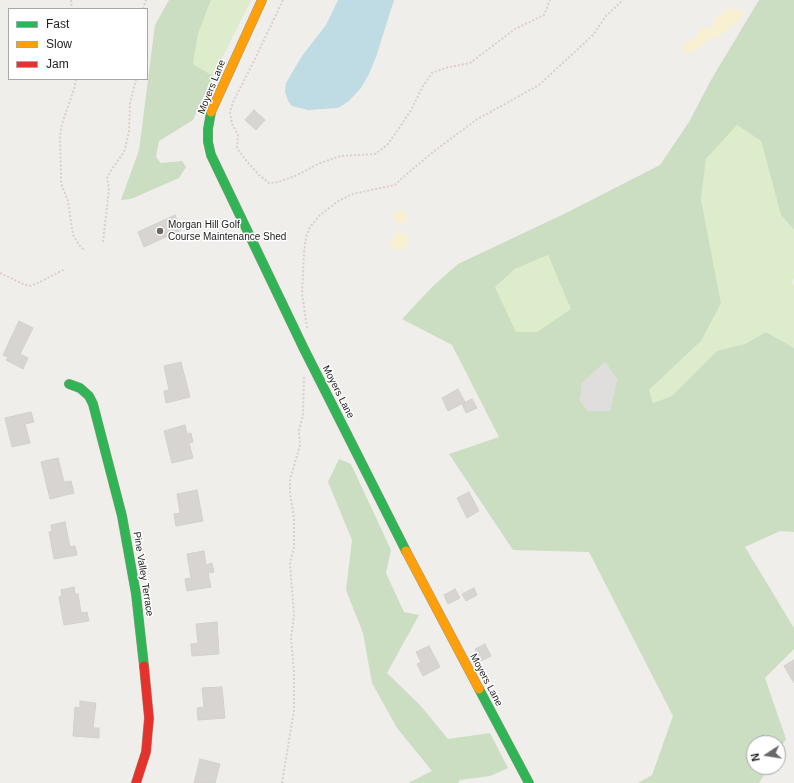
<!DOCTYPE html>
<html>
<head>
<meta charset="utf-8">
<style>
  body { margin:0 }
  #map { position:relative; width:794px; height:783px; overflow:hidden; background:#f0eeeb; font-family:Arial,sans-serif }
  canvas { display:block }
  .legend { position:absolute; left:8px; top:8px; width:140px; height:72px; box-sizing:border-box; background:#fff; border:1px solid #a7a7a7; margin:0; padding:5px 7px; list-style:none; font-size:12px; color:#222 }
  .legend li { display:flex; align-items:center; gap:8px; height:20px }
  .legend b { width:20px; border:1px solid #a7a7a7 }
  .north { position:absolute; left:746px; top:735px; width:40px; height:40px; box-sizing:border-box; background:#fff; border:1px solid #a7a7a7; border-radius:50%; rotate:258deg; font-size:11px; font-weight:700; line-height:16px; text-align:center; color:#222 }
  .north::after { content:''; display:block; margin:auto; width:14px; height:18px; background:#6a6968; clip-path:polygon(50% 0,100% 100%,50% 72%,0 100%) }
</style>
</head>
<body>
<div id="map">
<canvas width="794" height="783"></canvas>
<ul class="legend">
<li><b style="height:5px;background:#30b455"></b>Fast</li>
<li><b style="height:5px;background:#ff9f0a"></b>Slow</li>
<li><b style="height:5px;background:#e5322d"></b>Jam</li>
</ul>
<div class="north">N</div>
</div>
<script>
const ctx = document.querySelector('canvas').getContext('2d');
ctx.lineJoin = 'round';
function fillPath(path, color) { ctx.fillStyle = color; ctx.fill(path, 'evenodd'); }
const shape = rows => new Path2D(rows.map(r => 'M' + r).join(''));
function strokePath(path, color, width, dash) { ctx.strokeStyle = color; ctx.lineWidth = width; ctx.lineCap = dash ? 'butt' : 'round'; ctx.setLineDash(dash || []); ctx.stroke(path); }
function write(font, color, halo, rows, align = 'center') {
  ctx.font = font + ' Arial,sans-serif'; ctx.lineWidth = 3; ctx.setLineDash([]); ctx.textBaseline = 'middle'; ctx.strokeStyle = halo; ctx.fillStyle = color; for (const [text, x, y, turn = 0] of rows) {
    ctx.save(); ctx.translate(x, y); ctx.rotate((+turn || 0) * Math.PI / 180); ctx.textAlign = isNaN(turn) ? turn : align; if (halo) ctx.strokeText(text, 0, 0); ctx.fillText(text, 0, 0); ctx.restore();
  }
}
const residential = shape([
  [605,362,617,379,610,411,588,411,580,401,582,383]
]);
const grass = shape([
  [211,0,251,0,213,76,193,64,198,34],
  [737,125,761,141,781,215,794,230,794,277,792,282,794,286,794,348,766,332,745,344,717,351,672,396,653,403,649,390,701,341,721,305,701,199,706,159],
  [548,255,572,309,537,332,516,332,495,287,515,269]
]);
const forest = shape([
  [169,0,211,0,198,34,193,64,213,76,193,120,159,141,156,157,161,163,182,161,186,167,179,178,131,199,121,200,139,150,155,25],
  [759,0,794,0,794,230,781,215,761,141,737,125,706,159,701,199,721,304,701,341,649,390,653,403,672,396,717,351,745,344,766,332,794,348,794,532,780,531,745,547,794,628,794,649,765,678,786,739,778,752,778,743,754,743,754,767,769,767,759,783,638,783,652,775,673,716,589,552,513,550,449,454,499,437,452,345,402,319,433,286,458,264,566,213,660,165,689,122,711,80],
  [548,255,571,309,537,332,516,332,495,287,515,269],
  [605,362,617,379,610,411,588,411,580,401,582,383],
  [339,459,351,464,391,550,386,573,404,612,419,615,387,673,420,705,448,739,490,733,508,768,490,776,460,780,458,783,408,783,432,771,397,728,372,683,363,633,346,590,352,540,328,482]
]);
const sand = shape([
  [731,8,739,10,743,13,743,15,738,21,719,36,709,39,694,51,688,53,684,52,682,46,683,44,696,38,700,29,711,28,716,18,726,10],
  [402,209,406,213,406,221,405,223,399,223,395,220,393,214],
  [397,232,402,233,409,237,407,245,404,250,399,249,394,250,391,249,390,244]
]);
const water = shape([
  [338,0,394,0,376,57,369,74,361,88,349,101,338,108,308,110,292,106,288,101,285,92,286,83,293,71,302,56,326,25]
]);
const building = shape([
  [254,110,265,120,256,130,245,120,254,110],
  [175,215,181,230,144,247,138,232,175,215],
  [19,321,33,328,20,354,28,358,23,369,6,360,8,357,3,355,19,321],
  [181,362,190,397,166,403,164,391,169,390,164,366,181,362],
  [458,389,465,402,448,411,442,398,458,389],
  [472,399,477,408,466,413,462,404,472,399],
  [31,412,34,422,25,424,30,443,12,447,5,418,31,412],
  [185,425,187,434,191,433,193,442,189,443,193,458,172,463,164,431,185,425],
  [58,458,64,482,71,481,74,493,50,499,41,462,58,458],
  [197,490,203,521,176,526,174,514,180,513,177,494,197,490],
  [469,492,479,511,467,518,457,498,469,492],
  [65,522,70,547,75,546,77,555,54,559,49,532,52,531,51,525,65,522],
  [204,551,206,565,212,563,214,572,208,573,211,587,187,591,185,579,191,578,187,554,204,551],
  [74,587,75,594,78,594,81,613,87,612,89,621,64,625,59,597,62,596,61,590,74,587],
  [474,588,477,595,466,601,462,594,474,588],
  [455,589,460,598,448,604,444,595,455,589],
  [217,622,219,654,192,656,191,644,198,643,196,624,217,622],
  [485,644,491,656,481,661,475,649,485,644],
  [429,646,440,667,423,676,417,664,421,662,416,652,429,646],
  [794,660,794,683,784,666,794,660],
  [222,687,225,718,198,720,197,708,204,707,202,688,222,687],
  [80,701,96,703,93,728,99,728,99,738,73,736,75,707,80,708,80,701],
  [200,759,220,764,215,783,194,783,200,759]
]);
const path = shape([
  [71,0,72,9],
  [283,0,252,65,234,100,230,112,232,124,238,135,237,148,244,158,259,175,269,183,278,182,295,176,320,163,341,156,375,154,387,145,400,127,411,110,423,86,432,73,445,68,470,63,515,29,544,15,550,0],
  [143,9,146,0],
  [76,79,74,89,61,127,60,140,61,171,61,183,68,201,73,235,79,245,85,251],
  [103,242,109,189,107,178,112,169,124,152,129,132,130,103,136,79],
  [0,273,23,284,30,286,40,282,65,269],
  [307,328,302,293,304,253,306,237,310,227,320,215,337,202,352,194,395,185,402,178,433,152,476,120,539,85,593,35,606,16,623,0],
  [282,783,294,710,294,671,291,639,294,615,290,564,294,547,294,518,290,493,290,479,300,446,299,431,303,415,304,376]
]);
const fast = shape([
  [211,112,208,129,208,142,211,155,304,349,406,551],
  [69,384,80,388,89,396,93,404,122,516,136,594,144,666],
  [479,689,529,783]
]);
const slow = shape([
  [211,112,262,0],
  [406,551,479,689]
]);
const jam = shape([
  [136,783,146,752,149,718,144,666]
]);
const markers = [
  [160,231,4,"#6a6968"]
];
const streetNames = [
  ["Moyers Lane",212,87,-68],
  ["Moyers Lane",338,392,63],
  ["Pine Valley Terrace",143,574,81],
  ["Moyers Lane",486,680,62]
];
const poiNames = [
  ["Morgan Hill Golf",168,225],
  ["Course Maintenance Shed",168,237]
];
fillPath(residential, '#dfdedc');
fillPath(grass, '#ddeccb');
fillPath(forest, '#cbdec1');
fillPath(sand, '#f8f0d0');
fillPath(water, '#bfdbe3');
fillPath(building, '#d7d4d2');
strokePath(building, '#d3d0cc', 1);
strokePath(fast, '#999a82', 10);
strokePath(slow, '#999a82', 10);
strokePath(jam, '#999a82', 10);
strokePath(path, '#dccecd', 2, [2, 2]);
strokePath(fast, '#30b455', 9);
strokePath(slow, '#ff9f0a', 9);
strokePath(jam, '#e5322d', 9);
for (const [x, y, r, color] of markers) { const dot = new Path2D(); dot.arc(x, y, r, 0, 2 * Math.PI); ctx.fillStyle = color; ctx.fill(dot); strokePath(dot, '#fff', 1.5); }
write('10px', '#222', '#fff', streetNames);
write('10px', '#222', '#fff', poiNames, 'left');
</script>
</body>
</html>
